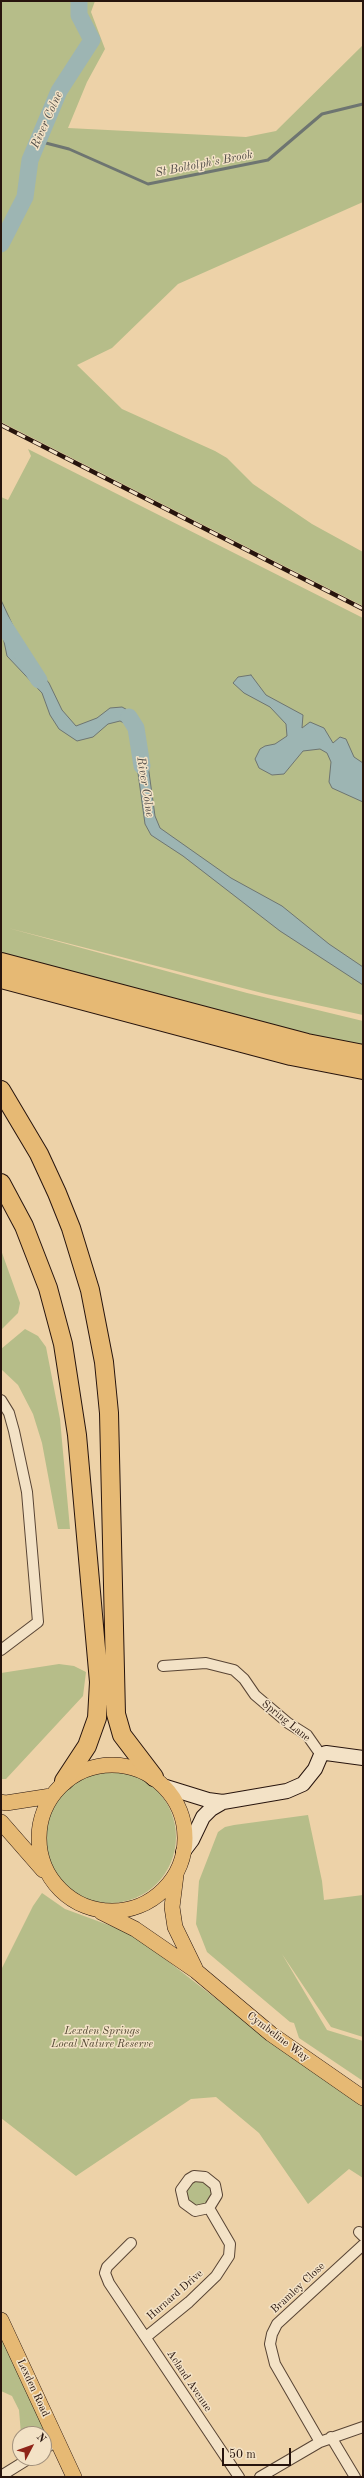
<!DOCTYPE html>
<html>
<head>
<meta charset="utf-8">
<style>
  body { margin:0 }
  #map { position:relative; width:364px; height:2478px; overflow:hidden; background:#edd2a8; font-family:"Old Standard TT",serif }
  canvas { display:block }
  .frame { position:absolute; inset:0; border:2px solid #27140d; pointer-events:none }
  .north { position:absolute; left:12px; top:2426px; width:40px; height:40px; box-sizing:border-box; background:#f3e2c6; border:1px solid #a1907c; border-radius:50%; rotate:49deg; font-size:11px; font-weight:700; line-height:16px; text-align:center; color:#27140d }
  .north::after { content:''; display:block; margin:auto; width:14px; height:18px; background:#8f2418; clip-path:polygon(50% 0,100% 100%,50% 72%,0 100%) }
  .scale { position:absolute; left:222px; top:2448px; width:69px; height:18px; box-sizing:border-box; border:2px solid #27140d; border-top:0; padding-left:5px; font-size:12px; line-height:14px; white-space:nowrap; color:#27140d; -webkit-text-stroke:3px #f3e2c6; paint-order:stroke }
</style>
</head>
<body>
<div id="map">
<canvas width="364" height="2478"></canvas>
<div class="frame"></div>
<div class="north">N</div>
<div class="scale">50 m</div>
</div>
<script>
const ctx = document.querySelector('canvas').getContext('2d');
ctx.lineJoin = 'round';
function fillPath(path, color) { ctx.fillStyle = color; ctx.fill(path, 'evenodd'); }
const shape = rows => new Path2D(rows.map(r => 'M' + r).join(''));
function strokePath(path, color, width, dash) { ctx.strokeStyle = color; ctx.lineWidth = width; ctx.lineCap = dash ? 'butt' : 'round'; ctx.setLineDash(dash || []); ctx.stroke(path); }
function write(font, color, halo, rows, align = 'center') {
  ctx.font = font + ' "Old Standard TT",serif'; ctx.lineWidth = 3; ctx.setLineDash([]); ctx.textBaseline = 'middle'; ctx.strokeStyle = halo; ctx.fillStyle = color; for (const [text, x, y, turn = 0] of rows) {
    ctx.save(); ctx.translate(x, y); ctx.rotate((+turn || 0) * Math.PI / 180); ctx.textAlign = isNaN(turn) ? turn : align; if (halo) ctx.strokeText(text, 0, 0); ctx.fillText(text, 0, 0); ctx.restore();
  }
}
const green = shape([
  [1,1,95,1,91,12,105,49,87,82,68,128,246,137,276,131,363,45,363,202,178,284,112,348,77,365,122,409,215,451,227,458,253,484,312,524,363,552,363,606,1,422],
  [28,449,363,618,363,1015,266,994,8,928,247,993,363,1021,363,1047,280,1032,1,956,1,497,8,500,31,456],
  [1,1250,20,1303,18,1313,1,1330],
  [25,1329,38,1336,46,1347,60,1419,70,1529,58,1529,42,1443,33,1414,18,1385,1,1369,1,1349],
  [59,1664,74,1666,86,1672,83,1696,6,1779,1,1779,1,1673],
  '44 1837a66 66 0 1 1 132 0a66 66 0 1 1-132 0Z',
  [308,1815,322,1881,324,1900,363,1895,363,2037,331,2027,282,1954,327,2030,363,2041,363,2081,299,2038,294,2023,290,2022,207,1952,196,1924,199,1881,218,1832,225,1827,234,1825],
  [42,1893,65,1909,133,1934,264,2036,363,2105,363,2178,349,2169,308,2204,259,2133,216,2097,191,2099,76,2176,1,2118,1,1970,33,1906],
  [202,2178,214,2192,203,2208,188,2204,184,2190,189,2182],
  [1,2335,38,2414,48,2443,44,2446,44,2434,21,2434,19,2410,12,2396,1,2391]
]);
const water = shape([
  [1,600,15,630,14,642,18,653,35,666,49,683,62,710,76,726,97,718,110,708,122,707,135,714,142,727,144,737,134,738,130,726,120,721,108,724,93,737,77,741,59,729,50,715,42,693,7,656,1,627,1,600],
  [251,675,266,695,303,715,302,728,310,722,324,728,333,743,340,737,346,739,354,757,363,763,363,802,332,788,329,782,331,762,327,753,320,749,303,751,284,774,272,775,259,768,255,759,260,749,265,746,275,744,287,736,286,724,270,707,244,693,233,683,238,677,251,675],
  [145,743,155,816,160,828,231,878,282,906,329,944,363,967,363,985,280,931,183,856,151,835,145,824,134,744,145,743]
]);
const stream = shape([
  [38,141,69,149,148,184,268,160,322,114,363,104]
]);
const river = shape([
  [1,244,25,197,30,160,59,91,92,40,79,15,79,1],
  [1,621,39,680],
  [129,717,136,728,142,766]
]);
const street = shape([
  [1,1400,9,1413,14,1431,27,1492,38,1622,1,1650],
  [163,1666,206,1663,234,1670,244,1679,255,1695,288,1723,307,1735,321,1755],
  [359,2232,363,2236],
  [131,2243,107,2267,105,2273,109,2283,239,2477],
  [146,2337,189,2302,216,2276,229,2256,230,2244,209,2208,195,2211,184,2203,181,2190,189,2179,194,2176,205,2177,215,2185,217,2195,209,2208],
  [331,2437,355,2477],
  [320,2442,275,2364,270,2344,272,2334,277,2324,363,2245],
  [44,2449,57,2441],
  [1,2476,30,2458],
  [260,2477,320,2442,363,2427]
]);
const secondary = shape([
  [166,1787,208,1800,223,1802,287,1791,303,1784,315,1769,321,1755,326,1753,363,1758],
  [183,1852,192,1840,203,1817,211,1809,223,1802]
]);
const primary = shape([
  '39 1838a73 73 0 1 1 146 0a73 73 0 1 1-146 0Z',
  [1,1802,6,1803,51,1796],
  [1,1822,43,1870],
  [176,1875,172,1907,175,1927,195,1968],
  [101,1912,135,1929,196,1971,271,2034,363,2098],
  [1,2320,74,2477]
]);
const highway = shape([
  [1,962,307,1043,363,1054],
  [1,979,291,1056,363,1070],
  [1,1090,39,1154,57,1193,71,1228,90,1290,104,1362,109,1413,116,1714,122,1735,154,1777],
  [1,1183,24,1226,48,1288,63,1344,77,1435,99,1682,97,1718,87,1746,64,1781]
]);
const rail = shape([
  [1,425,363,609]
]);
const streetNames = [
  ["Spring Lane",286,1721,39],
  ["Cymbeline Way",278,2037,37],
  ["Bramley Close",298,2288,-43],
  ["Hurnard Drive",175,2295,-41],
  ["Acland Avenue",189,2381,56],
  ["Lexden Road",33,2388,65]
];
const parkNames = [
  ["Lexden Springs",102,2031],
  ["Local Nature Reserve",102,2044]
];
const waterNames = [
  ["River Colne",47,120,-66],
  ["St Boltolph's Brook",204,164,-11],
  ["River Colne",145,787,81]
];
fillPath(green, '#b6bd89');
fillPath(water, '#9db5b3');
strokePath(water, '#6e7571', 1);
strokePath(stream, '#6e7571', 3);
strokePath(river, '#9db5b3', 17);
strokePath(street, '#584434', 12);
strokePath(secondary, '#27140d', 16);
strokePath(primary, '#27140d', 16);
strokePath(highway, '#27140d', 20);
strokePath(street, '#f3e2c6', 10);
strokePath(secondary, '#f3e2c6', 14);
strokePath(primary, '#e6b974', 15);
strokePath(highway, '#e6b974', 18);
strokePath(rail, '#27140d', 4.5);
strokePath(rail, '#f3e2c6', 3, [9]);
write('11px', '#27140d', '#f3e2c6', streetNames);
write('italic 11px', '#524732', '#f3e2c6', parkNames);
write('italic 12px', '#504c47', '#f3e2c6', waterNames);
</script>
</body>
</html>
